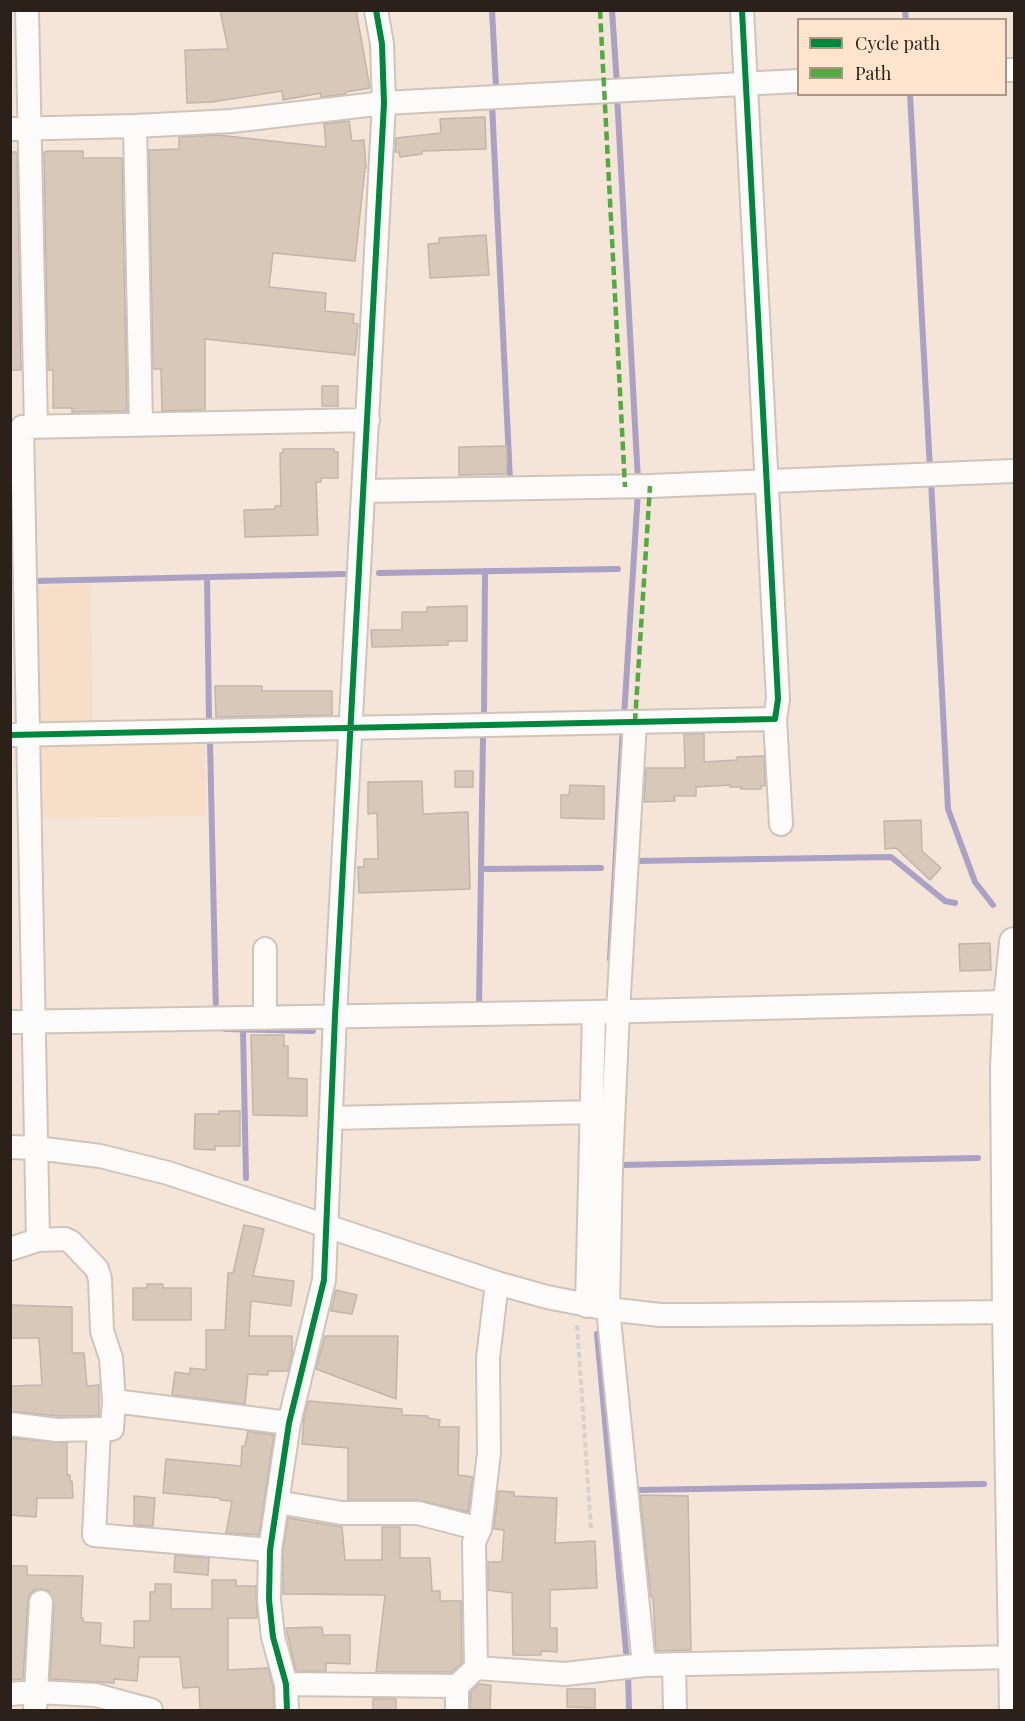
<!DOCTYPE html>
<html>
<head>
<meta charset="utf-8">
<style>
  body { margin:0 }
  #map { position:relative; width:1025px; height:1721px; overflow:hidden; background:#f4e5d8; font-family:"Playfair Display",serif }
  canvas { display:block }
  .frame { position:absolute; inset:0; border:12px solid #2b2119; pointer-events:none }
  .legend { position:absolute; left:797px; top:18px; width:210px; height:78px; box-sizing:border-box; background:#ffe4cd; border:2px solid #aa9685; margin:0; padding:8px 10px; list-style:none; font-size:18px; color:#2b2119 }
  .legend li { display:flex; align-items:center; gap:12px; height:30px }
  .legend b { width:30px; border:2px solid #aa9685 }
</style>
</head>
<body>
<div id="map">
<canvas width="1025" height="1721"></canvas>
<div class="frame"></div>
<ul class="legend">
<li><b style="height:8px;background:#00873e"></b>Cycle path</li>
<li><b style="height:8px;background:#54aa42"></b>Path</li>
</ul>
</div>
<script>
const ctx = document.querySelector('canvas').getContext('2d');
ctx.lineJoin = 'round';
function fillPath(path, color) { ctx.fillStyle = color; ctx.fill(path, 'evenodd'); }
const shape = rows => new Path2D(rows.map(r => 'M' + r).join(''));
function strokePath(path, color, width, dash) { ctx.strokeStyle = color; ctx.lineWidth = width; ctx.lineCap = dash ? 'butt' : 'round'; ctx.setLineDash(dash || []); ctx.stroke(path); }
const built = shape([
  [91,584,93,724,42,725,33,717,35,586],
  [205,741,206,816,37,818,36,751,48,743]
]);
const stream = shape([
  [492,10,496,87],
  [612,10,617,85],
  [905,10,906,20],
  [910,94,930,470],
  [617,95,638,480],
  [492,104,510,480],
  [931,480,948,809,975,882,993,905],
  [379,573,618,569],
  [207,577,209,720],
  [10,581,13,581],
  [34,581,344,574],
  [484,717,485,571],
  [624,717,638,491],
  [210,741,216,1014],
  [634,861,891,857,945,901,955,903],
  [481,869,601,868],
  [610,959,623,727],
  [479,1006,483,736],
  [225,1029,313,1031],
  [243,1030,246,1178],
  [621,1165,978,1158],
  [597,1334,627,1662],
  [639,1490,984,1484],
  [628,1672,629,1710]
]);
const building = shape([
  [220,10,356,10,370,88,346,92,346,94,321,97,321,93,283,100,282,91,212,102,187,103,185,50,228,49,220,10],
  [485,117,486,149,422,151,422,154,400,157,399,152,395,152,396,138,441,133,440,119,485,117],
  [349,121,352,141,364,140,366,168,365,168,355,261,273,253,269,287,326,293,325,311,354,314,353,323,358,324,355,355,205,339,205,410,162,411,161,369,153,369,149,150,179,149,179,137,218,135,326,147,324,124,349,121],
  [49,151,83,151,83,158,122,158,127,411,72,412,72,408,53,408,53,370,48,370,44,152,49,151],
  [10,152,17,152,21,370,10,370,10,152],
  [486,235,489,275,430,278,428,244,439,243,439,238,486,235],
  [322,386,338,386,338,406,322,406,322,386],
  [507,446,507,474,459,475,459,447,507,446],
  [283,449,334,449,334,452,338,452,338,478,321,478,321,482,316,482,318,535,245,537,244,510,275,509,275,506,281,506,280,453,283,453,283,449],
  [467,606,467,641,448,641,448,645,372,647,371,630,402,630,402,612,427,612,427,607,467,606],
  [215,686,262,686,262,691,332,691,332,715,216,717,215,686],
  [684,734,704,734,704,762,737,760,737,757,764,756,765,786,761,786,761,789,741,789,741,787,730,787,730,785,696,787,696,796,674,796,675,801,644,802,646,768,685,768,684,734],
  [455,771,473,771,473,787,455,787,455,771],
  [422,781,423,814,468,812,470,889,359,893,358,867,364,867,364,859,378,859,377,813,368,814,368,782,422,781],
  [570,785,604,786,604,819,561,818,561,795,569,795,570,785],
  [921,820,922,851,941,868,930,880,896,848,885,849,884,821,921,820],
  [990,943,991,970,960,971,959,944,990,943],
  [251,1035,284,1035,284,1046,288,1046,288,1078,307,1079,307,1116,253,1115,251,1035],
  [219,1111,240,1111,240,1146,215,1146,215,1150,194,1149,195,1114,219,1114,219,1111],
  [244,1225,264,1229,253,1276,294,1281,291,1306,251,1301,249,1336,292,1336,292,1354,288,1371,268,1371,268,1375,248,1374,245,1404,172,1395,175,1372,190,1374,190,1368,206,1370,206,1330,225,1330,228,1273,233,1273,244,1225],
  [147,1284,163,1284,163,1288,191,1288,191,1320,133,1320,133,1288,147,1288,147,1284],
  [336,1290,357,1295,352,1314,331,1311,336,1290],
  [10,1305,72,1307,72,1353,84,1353,87,1386,99,1385,99,1416,58,1416,10,1411,10,1386,42,1385,39,1338,10,1338,10,1305],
  [325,1336,398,1336,396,1399,316,1369,325,1336],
  [308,1401,402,1409,402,1415,428,1416,427,1418,440,1420,439,1427,459,1427,458,1475,473,1477,468,1512,418,1500,348,1500,348,1448,302,1444,304,1417,308,1401],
  [248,1431,274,1435,259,1535,226,1533,232,1501,220,1500,220,1498,163,1493,166,1459,241,1466,242,1446,245,1446,248,1431],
  [10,1438,67,1443,67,1475,70,1475,70,1481,72,1481,73,1498,37,1498,36,1517,10,1515,10,1438],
  [498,1491,514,1492,514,1496,557,1498,555,1543,595,1541,597,1588,550,1590,550,1628,557,1628,557,1652,541,1651,541,1655,513,1655,512,1593,488,1590,488,1562,502,1562,504,1530,494,1529,498,1491],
  [640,1495,688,1496,691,1650,656,1651,653,1597,651,1597,640,1495],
  [134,1496,155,1498,153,1526,134,1525,134,1496],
  [288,1518,342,1527,345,1560,382,1560,382,1527,400,1527,400,1558,430,1558,432,1591,440,1591,440,1601,461,1601,462,1662,452,1672,376,1672,385,1595,283,1594,283,1551,288,1518],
  [175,1555,209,1558,208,1575,174,1572,175,1555],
  [10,1566,27,1566,27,1575,83,1576,81,1618,83,1618,83,1622,101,1623,100,1645,134,1648,134,1621,150,1621,150,1592,155,1592,155,1584,171,1584,171,1609,212,1609,212,1580,236,1580,236,1586,256,1586,257,1618,228,1618,228,1670,268,1668,273,1686,274,1710,200,1710,199,1687,183,1688,180,1657,139,1657,137,1681,114,1679,114,1683,50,1679,54,1602,49,1591,42,1589,34,1590,29,1595,28,1601,23,1679,10,1680,10,1566],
  [322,1627,323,1635,350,1635,350,1664,326,1663,326,1671,296,1671,286,1628,322,1627],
  [479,1684,491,1685,490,1710,470,1710,471,1692,479,1684],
  [567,1689,595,1689,595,1708,567,1707,567,1689],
  [373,1699,396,1699,396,1710,373,1710,373,1699]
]);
const path = shape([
  [577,1325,591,1528]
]);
const minor = shape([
  [27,10,36,427],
  [1006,70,1014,70],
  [135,126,141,425],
  [10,129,135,126,232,121,384,103,798,81],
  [22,427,38,1240,65,1239,71,1242,97,1269,100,1279,102,1331,111,1358,114,1401,112,1429,99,1429],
  [22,427,368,420],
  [363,491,650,486,1014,471],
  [775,719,781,824],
  [635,722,618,1011,611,1167,608,1309,644,1665,1014,1657],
  [10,735,775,719,778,699,742,10],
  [265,949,265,1018],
  [10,1022,594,1012,1008,1002],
  [331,1118,593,1112],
  [10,1147,36,1148,100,1156,168,1173,497,1283,547,1297,608,1309,660,1315,699,1315,1014,1312],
  [10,1249,38,1240],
  [587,1306,594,1012],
  [114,1401,289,1423],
  [10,1424,57,1430,99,1429,94,1535,270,1550],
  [277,1502,342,1513,418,1513,480,1529,489,1453,488,1358,497,1283],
  [480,1529,474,1542,476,1668,565,1674,644,1665],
  [674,1664,675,1710],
  [286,1684,457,1686,476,1668],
  [10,1694,37,1692,96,1695,151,1710],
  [35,1710,41,1602],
  [287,1710,286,1684,273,1637,269,1600,270,1550,289,1423,324,1280,335,1016,384,103,382,44,376,10],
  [457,1710,457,1686]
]);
const major = shape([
  [1014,1710,1007,1312,1005,1068,1008,1002,1014,942]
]);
const quiet = shape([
  [600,10,625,487],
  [635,722,650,486]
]);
const cycleway = shape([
  [10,735,775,719,778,699,742,10],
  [287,1710,286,1684,273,1637,269,1600,270,1550,289,1423,324,1280,335,1016,384,103,382,44,376,10]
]);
fillPath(built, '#f7dec9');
strokePath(stream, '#aaa1c4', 6);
fillPath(building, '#d8c8b9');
strokePath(building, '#c1b5ab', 1.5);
strokePath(minor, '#d0c4ba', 26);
strokePath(major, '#d0c4ba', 32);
strokePath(path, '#d6d1ce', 4, [6, 3]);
strokePath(minor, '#fdfbf9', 22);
strokePath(major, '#fdfbf9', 28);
strokePath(quiet, '#54aa42', 4.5, [9, 4.5]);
strokePath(cycleway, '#00873e', 6);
</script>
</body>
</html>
